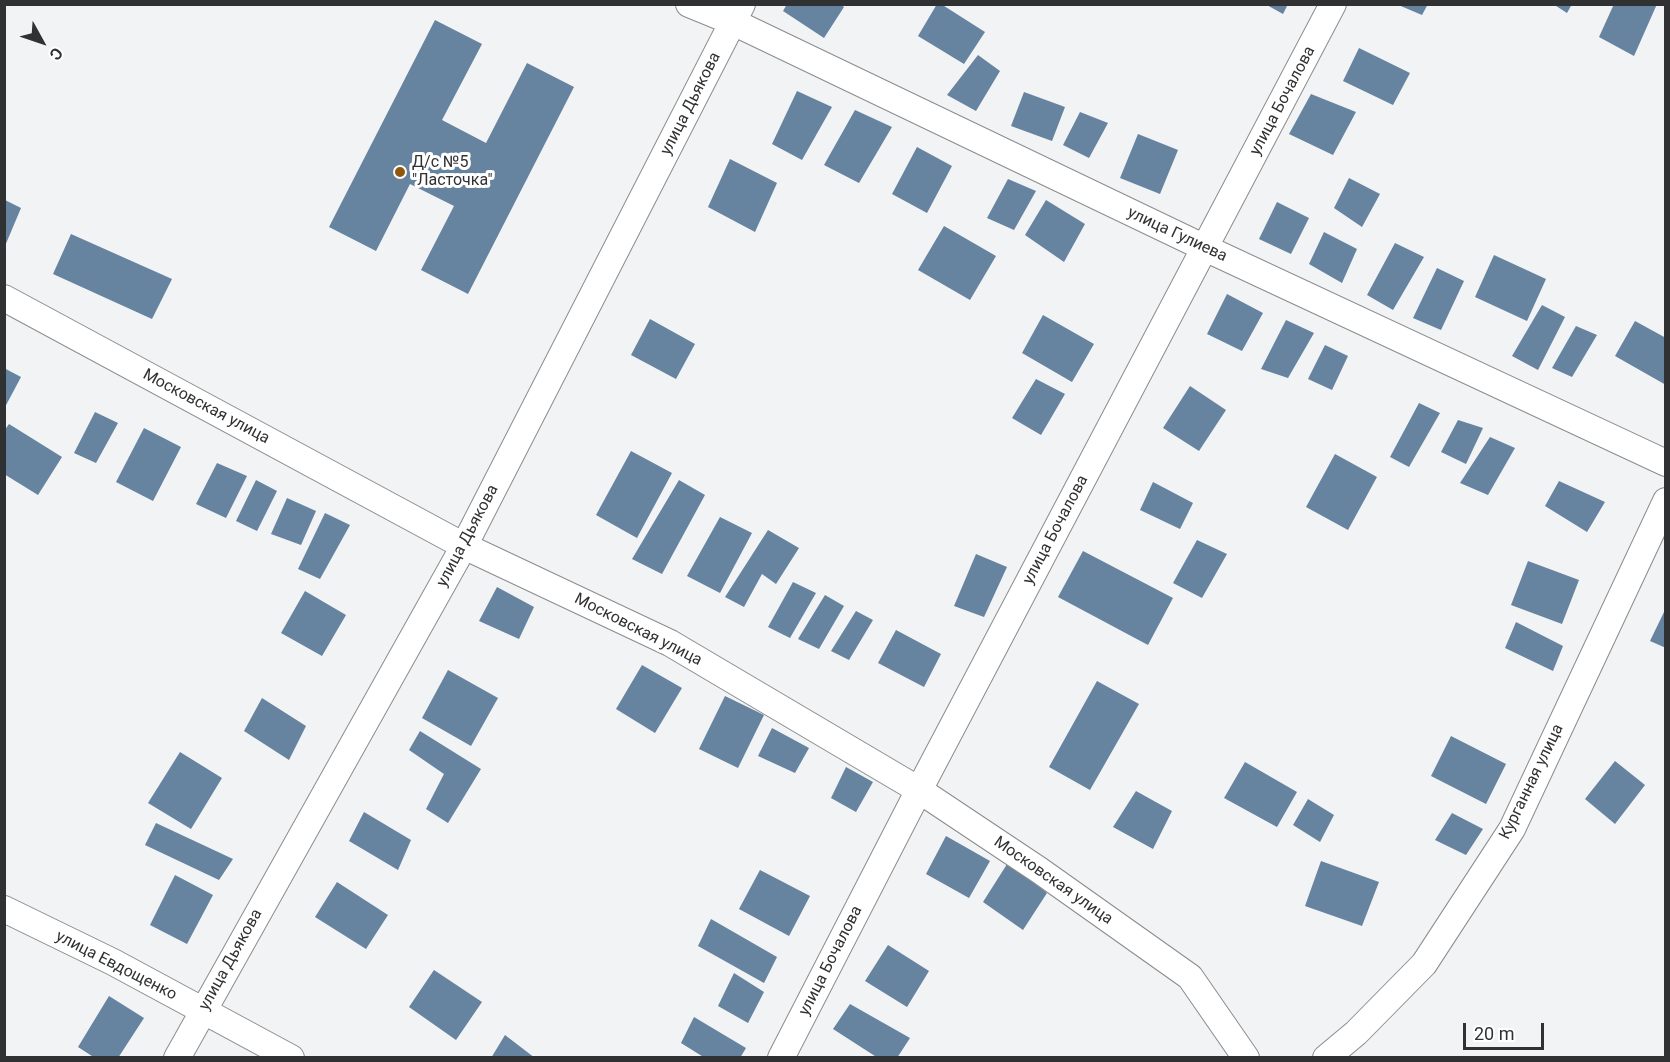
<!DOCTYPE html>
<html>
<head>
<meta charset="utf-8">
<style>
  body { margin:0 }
  #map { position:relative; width:1670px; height:1062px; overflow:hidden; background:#f1f3f5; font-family:Roboto,sans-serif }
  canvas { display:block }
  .frame { position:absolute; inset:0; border:6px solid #303132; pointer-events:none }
  .north { position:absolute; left:12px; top:12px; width:60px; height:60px; -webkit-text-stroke:4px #fff; paint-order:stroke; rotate:130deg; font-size:16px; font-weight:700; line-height:24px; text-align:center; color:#303132 }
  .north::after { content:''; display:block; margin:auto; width:21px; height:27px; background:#303132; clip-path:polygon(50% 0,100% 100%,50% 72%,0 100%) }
  .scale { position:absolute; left:1463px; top:1023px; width:81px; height:27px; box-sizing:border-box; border:3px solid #303132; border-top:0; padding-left:8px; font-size:18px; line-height:21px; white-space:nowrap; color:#303132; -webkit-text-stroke:4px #fff; paint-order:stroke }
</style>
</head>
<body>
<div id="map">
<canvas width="1670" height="1062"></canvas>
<div class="frame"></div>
<div class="north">С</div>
<div class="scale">20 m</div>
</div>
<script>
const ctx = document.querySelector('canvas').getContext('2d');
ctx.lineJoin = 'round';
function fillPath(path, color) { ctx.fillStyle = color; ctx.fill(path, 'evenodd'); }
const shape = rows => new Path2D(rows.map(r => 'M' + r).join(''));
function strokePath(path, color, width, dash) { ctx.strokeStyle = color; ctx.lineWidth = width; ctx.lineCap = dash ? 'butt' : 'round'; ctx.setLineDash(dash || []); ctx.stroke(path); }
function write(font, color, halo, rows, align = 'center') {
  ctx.font = font + ' Roboto,sans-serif'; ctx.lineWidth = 6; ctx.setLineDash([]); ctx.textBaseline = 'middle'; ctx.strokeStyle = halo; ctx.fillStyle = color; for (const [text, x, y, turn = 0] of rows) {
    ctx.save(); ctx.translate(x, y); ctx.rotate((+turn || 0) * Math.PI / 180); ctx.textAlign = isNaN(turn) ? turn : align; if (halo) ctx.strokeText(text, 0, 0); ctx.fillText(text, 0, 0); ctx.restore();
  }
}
const building = shape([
  [787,4,840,4,844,7,824,38,783,11],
  [937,4,941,4,985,32,964,64,918,36],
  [1265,4,1288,4,1283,14],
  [1396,4,1428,4,1422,15],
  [1553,4,1572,4,1567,13],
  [1614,4,1657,4,1634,56,1599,37],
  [435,20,482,44,442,120,486,143,527,63,574,87,468,294,421,270,454,206,410,184,376,251,329,227],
  [1359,48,1410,73,1393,105,1343,81],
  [978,55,1000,71,976,111,947,95],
  [797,91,832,107,802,160,772,144],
  [1024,92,1065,107,1052,141,1011,126],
  [1311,94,1356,112,1333,155,1289,134],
  [855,110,892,127,859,183,824,165],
  [1080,112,1108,123,1089,158,1063,145],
  [1138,134,1178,150,1160,194,1120,178],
  [917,147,952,166,927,213,892,194],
  [730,159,777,183,755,232,708,207],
  [1349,178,1380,194,1362,227,1334,208],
  [1008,179,1036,191,1014,230,987,218],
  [5,200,21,208,5,246],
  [1046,200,1085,224,1064,262,1025,235],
  [1277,202,1309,218,1291,254,1259,239],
  [944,226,996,256,970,300,918,270],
  [1324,232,1357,249,1342,283,1309,264],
  [71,234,172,279,152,319,53,274],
  [1395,243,1424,257,1393,310,1367,295],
  [1494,255,1546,279,1527,321,1475,297],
  [1437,268,1464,281,1441,330,1413,318],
  [1227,294,1263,313,1242,351,1207,334],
  [1542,305,1565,317,1538,370,1512,356],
  [1043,315,1094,344,1072,382,1022,353],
  [650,319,695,344,676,379,631,355],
  [1286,320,1314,333,1288,378,1261,369],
  [1635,321,1666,338,1666,385,1615,356],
  [1576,326,1597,335,1572,377,1552,368],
  [1325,345,1348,356,1332,390,1308,379],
  [4,368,21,377,4,409],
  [1036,379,1065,394,1041,435,1012,418],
  [1190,386,1226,410,1199,451,1163,428],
  [1419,403,1440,413,1409,467,1390,457],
  [95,412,118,423,96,463,74,453],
  [1458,420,1483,428,1466,464,1441,452],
  [9,424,62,457,38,495,4,474,4,431],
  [144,428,181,447,153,501,116,482],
  [1490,437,1515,448,1488,495,1460,483],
  [631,451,672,473,637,538,596,515],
  [1335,454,1377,477,1348,530,1306,507],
  [217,463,247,476,226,518,196,504],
  [256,480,277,491,257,531,236,521],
  [679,480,705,495,662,574,632,559],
  [1559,481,1605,502,1587,532,1545,506],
  [1153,482,1193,503,1180,529,1140,510],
  [287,498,316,511,301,545,271,534],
  [325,513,350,525,320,579,298,569],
  [720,517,752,533,720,593,687,576],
  [768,530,799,548,776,584,762,574,744,607,725,597],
  [1197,540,1227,554,1202,598,1173,583],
  [1083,551,1173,598,1148,645,1058,597],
  [976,554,1007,567,984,617,954,606],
  [1528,561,1579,580,1562,624,1511,605],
  [793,582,816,593,790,638,768,627],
  [497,587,534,607,519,639,479,621],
  [305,591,346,615,322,656,281,633],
  [825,595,844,606,819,649,798,639],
  [856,611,873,620,849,660,831,651],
  [1664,612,1666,613,1666,648,1650,641],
  [1516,622,1563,646,1553,671,1505,648],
  [896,630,941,654,924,687,878,663],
  [642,665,682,688,655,733,616,709],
  [448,670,498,698,471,746,422,718],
  [1097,681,1139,704,1090,790,1049,767],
  [725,696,764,715,738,768,699,749],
  [262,698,306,726,289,760,244,731],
  [772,728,809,748,795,773,758,756],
  [420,731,481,769,448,823,426,809,444,774,409,750],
  [1451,736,1506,764,1486,804,1431,776],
  [180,752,222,778,191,829,148,803],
  [1615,761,1645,785,1615,824,1585,799],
  [1245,762,1297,792,1277,827,1224,798],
  [846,767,873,782,856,812,831,798],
  [1136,791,1172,811,1153,849,1113,827],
  [1308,799,1334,815,1320,842,1293,825],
  [364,812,411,840,398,870,349,841],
  [1452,813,1483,829,1466,855,1435,840],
  [156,823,233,859,219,880,145,845],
  [946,836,990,861,969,898,926,874],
  [1009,861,1047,893,1023,930,983,902],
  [1321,861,1379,882,1362,926,1305,906],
  [760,870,810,896,789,936,739,909],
  [175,875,213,895,187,944,150,925],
  [337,882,388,915,366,949,315,917],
  [711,919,777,957,764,983,698,946],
  [888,945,929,971,907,1007,865,981],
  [434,970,482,1002,456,1040,409,1007],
  [734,973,764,992,748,1023,718,1006],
  [109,996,144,1018,118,1058,95,1058,78,1047],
  [850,1004,910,1038,897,1058,878,1058,833,1029],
  [694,1017,746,1048,740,1058,705,1058,681,1043],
  [505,1035,535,1058,491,1058]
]);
const street = shape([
  [689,4,733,22,1205,248,1666,463],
  [4,298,464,546,670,643,919,790,1039,870,1190,977,1246,1058],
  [4,909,113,962,291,1058],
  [177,1058,464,546,742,4],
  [781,1058,919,790,1333,4],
  [1326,1058,1356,1033,1424,964,1512,829,1666,501]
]);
const markers = [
  [400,172,6,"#8e570c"]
];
const streetNames = [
  ["улица Бочалова",1283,101,-62],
  ["улица Дьякова",691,104,-63],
  ["улица Гулиева",1177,235,25],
  ["Московская улица",206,407,28],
  ["улица Бочалова",1056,530,-62],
  ["улица Дьякова",468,536,-62],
  ["Московская улица",638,630,27],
  ["Курганная улица",1532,782,-64],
  ["Московская улица",1053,881,35],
  ["улица Дьякова",231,960,-61],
  ["улица Бочалова",831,961,-63],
  ["улица Евдощенко",116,966,27]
];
const poiNames = [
  ["Д/с №5",412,163],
  ["\"Ласточка\"",412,181]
];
fillPath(building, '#6683a0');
strokePath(street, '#8a8c8e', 28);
strokePath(street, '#fff', 26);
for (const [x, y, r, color] of markers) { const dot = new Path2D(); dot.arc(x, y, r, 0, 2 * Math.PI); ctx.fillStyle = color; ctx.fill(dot); strokePath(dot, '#fff', 2); }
write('16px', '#303132', '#fff', streetNames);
write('16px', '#303132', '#fff', poiNames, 'left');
</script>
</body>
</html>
